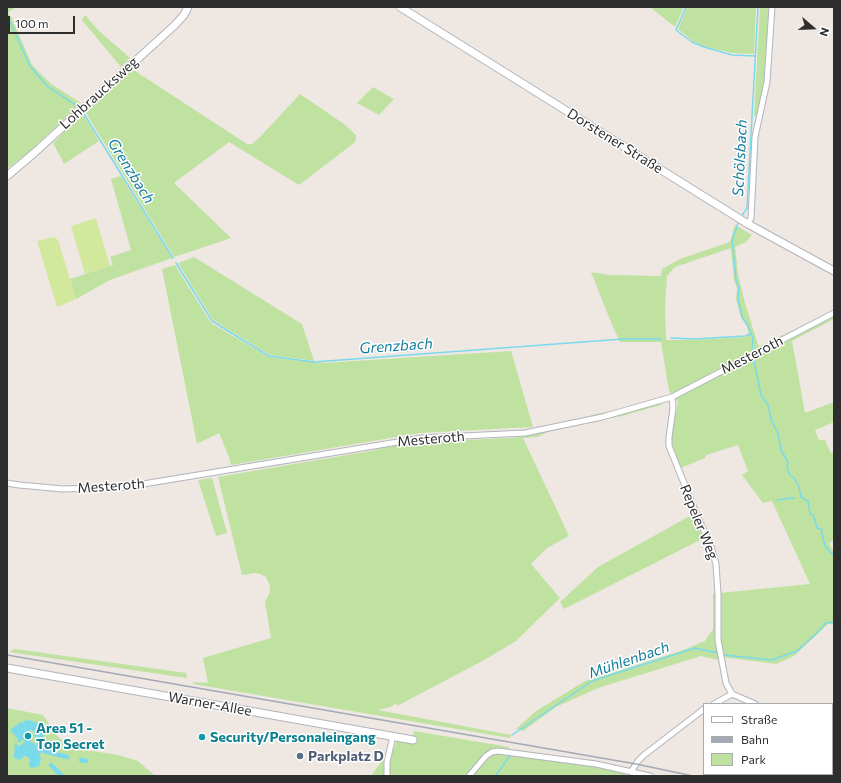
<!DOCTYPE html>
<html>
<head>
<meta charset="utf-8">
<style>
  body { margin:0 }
  #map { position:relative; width:841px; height:783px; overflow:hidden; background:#eee7e2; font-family:Commissioner,sans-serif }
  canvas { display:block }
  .frame { position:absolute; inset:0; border:8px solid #2e2e2e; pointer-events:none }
  .legend { position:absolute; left:703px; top:703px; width:130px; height:72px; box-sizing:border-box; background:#fff; border:1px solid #ababab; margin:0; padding:5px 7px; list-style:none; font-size:12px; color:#2e2e2e }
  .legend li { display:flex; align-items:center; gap:8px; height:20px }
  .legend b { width:20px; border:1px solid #ababab }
  .north { position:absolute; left:793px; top:8px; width:40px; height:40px; -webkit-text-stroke:3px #fff; paint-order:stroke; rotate:109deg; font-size:11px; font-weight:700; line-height:16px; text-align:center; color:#2e2e2e }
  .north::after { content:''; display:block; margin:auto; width:14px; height:18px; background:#2e2e2e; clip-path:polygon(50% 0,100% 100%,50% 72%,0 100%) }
  .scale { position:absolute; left:8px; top:16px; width:67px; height:18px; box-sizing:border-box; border:2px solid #2e2e2e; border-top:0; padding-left:5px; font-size:12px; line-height:14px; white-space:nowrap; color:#2e2e2e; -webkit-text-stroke:3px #fff; paint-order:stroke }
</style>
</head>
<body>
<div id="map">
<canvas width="841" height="783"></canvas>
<div class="frame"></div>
<ul class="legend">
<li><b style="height:5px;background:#fff"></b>Straße</li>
<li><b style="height:5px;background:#a4a9b7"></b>Bahn</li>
<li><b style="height:11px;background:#bfe2a1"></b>Park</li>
</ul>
<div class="north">N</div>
<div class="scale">100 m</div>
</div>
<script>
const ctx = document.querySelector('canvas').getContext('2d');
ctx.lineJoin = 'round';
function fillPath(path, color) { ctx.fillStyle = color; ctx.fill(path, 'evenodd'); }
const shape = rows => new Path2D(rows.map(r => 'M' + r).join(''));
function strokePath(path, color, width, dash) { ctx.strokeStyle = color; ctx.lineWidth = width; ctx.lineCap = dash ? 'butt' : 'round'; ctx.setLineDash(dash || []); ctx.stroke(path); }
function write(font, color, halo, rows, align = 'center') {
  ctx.font = font + ' Commissioner,sans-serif'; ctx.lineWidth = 3; ctx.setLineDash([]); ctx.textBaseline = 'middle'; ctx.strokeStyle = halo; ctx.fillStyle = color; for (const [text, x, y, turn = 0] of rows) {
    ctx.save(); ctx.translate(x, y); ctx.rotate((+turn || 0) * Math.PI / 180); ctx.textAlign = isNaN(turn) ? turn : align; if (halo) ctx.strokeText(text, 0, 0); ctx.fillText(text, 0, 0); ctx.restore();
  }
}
const green = shape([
  [7,7,16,7,8,13,12,18,32,65,51,84,81,103,30,151,7,169],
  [650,7,684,7,675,27],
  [687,7,756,7,754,54,732,53,702,46,693,41,678,29],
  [760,7,769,7,764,81,757,116,754,116],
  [85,15,99,31,130,58,121,67,82,20],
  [132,69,247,144,252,144,260,137,300,94,344,124,356,135,356,140,354,143,299,185,229,142,174,183,231,238,174,257,86,113],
  [373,87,394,99,379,115,357,103],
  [83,114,99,141,64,164,53,143],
  [121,176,172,258,110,280,76,299,70,279,113,265,110,257,131,250,111,179],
  [735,225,752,235,746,242,735,247,738,274,745,303,758,345,762,345,825,315,834,313,834,319,792,341,805,413,834,402,834,422,815,430,819,440,825,440,831,453,834,452,834,540,829,543,834,553,834,624,828,624,794,656,776,664,722,657,718,660,701,656,598,688,556,707,523,731,516,729,536,711,585,681,678,652,705,641,713,629,713,593,716,593,717,652,722,653,719,639,720,593,810,584,772,501,763,503,742,475,748,471,738,445,706,455,705,458,681,468,672,445,671,437,678,402,669,391,661,342,620,342,613,327,591,272,610,275,661,276,662,269,680,259,730,242],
  [731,248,734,280,737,288,736,299,741,317,747,326,749,335,745,337,695,340,666,340,665,305,667,276,675,267],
  [194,257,302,324,314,361,270,355,213,320,178,263],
  [175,265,211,323,269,357,322,363,511,351,533,427,420,433,231,465,229,457,219,433,197,444,162,269],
  [659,398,661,405,622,416,576,425,551,431,537,437,523,438,569,536,547,548,531,564,560,598,516,641,486,659,397,706,397,703,390,707,378,710,511,735,510,738,193,684,194,682,208,683,203,658,271,638,265,602,270,592,270,586,266,577,260,574,255,573,242,575,218,477,376,450,381,447,418,442,511,438,533,435,550,426,601,413,649,404],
  [212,478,227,533,216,536,198,480],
  [688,517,692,518,704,538,564,609,560,602,598,567],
  [15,649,186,673,187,678,9,652],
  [7,708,43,715,59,738,74,748,118,755,138,761,155,776,7,776],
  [414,731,509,747,509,753,620,770,624,772,626,776,390,776,389,763,397,740,412,743],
  [388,752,385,762,385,776,371,776]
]);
const pitch = shape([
  [96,218,110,266,85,274,71,226],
  [54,237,58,240,76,299,57,307,37,241]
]);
const water = shape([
  [28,720,36,722,43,728,43,740,52,749,51,753,46,751,39,744,38,739,39,733,36,727,30,726,26,727,23,731,24,738,19,743,17,740,18,739,10,730,22,721,21,723,23,723,24,721],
  [25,741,40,756,41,760,39,766,32,768,29,766,30,760,27,756,24,756,20,760,14,758,15,742,19,747]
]);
const stream = shape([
  [686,7,676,30,692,42,704,47,732,55,755,56],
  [7,17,10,22,30,66,47,86,77,106],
  [84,114,173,258],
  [741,217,747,208,758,7],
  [739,220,732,241,733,248,736,280,739,288,738,299,742,317,748,326,753,338,752,350],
  [176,263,212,321,269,356,314,362,623,339,661,339],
  [671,338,695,339,745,336,751,334],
  [754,361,761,395,768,405,771,419,778,434,781,450,788,462,787,467,789,474,794,478,799,487,801,497,808,501,810,514,813,515,817,528,821,529,825,546,834,556],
  [777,500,794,498],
  [724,655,772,660,797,651,816,634,826,623,834,622],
  [512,735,592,681,695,648,718,653],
  [495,776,510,756]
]);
const canal = shape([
  [39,752,25,738,24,733,28,728,33,728,36,730,38,744,44,751,67,757],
  [81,760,86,761],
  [51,765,62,776]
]);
const street = shape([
  [748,224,751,218,755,137,767,82,772,7],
  [672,397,673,408,669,437,669,446,698,518,710,543,716,564,718,594,718,640,726,683,732,694,755,704],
  [7,483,19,485,63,489,125,487,422,438,525,433,602,417,672,397,834,313],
  [714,704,732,694],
  [832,756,834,757],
  [631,772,638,761,644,755,704,709],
  [387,776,387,762,393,736],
  [469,776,486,756,492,752,498,751,596,764,650,776]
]);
const secondary = shape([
  [400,7,748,224,834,271],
  [7,176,33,154,175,25,184,15,188,7],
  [7,668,413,740]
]);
const rail = shape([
  [7,655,636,764,693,776]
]);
const markers = [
  [28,736,4,"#0f9aa8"],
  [202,737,4,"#0f9aa8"],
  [300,756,4,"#5c6f8a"]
];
const streetNames = [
  ["Lohbraucksweg",99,93,-42],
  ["Dorstener Straße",615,141,32],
  ["Mesteroth",752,355,-27],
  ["Mesteroth",431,439,-5],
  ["Mesteroth",111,486,-4],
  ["Repeler Weg",699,522,68],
  ["Warner-Allee",210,704,10]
];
const cultureNames = [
  ["Area 51 -",36,728],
  ["Top Secret",36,744],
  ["Security/Personaleingang",210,737]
];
const serviceNames = [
  ["Parkplatz D",308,756]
];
const waterNames = [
  ["Schölsbach",740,158,-87],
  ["Grenzbach",131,171,58],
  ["Grenzbach",396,346,-4],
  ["Mühlenbach",629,660,-19]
];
fillPath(green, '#bfe2a1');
fillPath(pitch, '#d2e89d');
fillPath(water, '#7adaeb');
strokePath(stream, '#7adaeb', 1.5);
strokePath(canal, '#7adaeb', 4.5);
strokePath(street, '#b2b5bd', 7);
strokePath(secondary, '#b2b5bd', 9);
strokePath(street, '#fff', 5);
strokePath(secondary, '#fff', 7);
strokePath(rail, '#a4a9b7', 1.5);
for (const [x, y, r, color] of markers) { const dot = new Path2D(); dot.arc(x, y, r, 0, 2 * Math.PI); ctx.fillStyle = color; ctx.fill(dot); strokePath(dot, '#fff', 1.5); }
write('14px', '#2e2e2e', '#fff', streetNames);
write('bold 14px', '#0d838f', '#fff', cultureNames, 'left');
write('bold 14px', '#4e5e75', '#fff', serviceNames, 'left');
write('italic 15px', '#137e9c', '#fff', waterNames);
</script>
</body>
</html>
